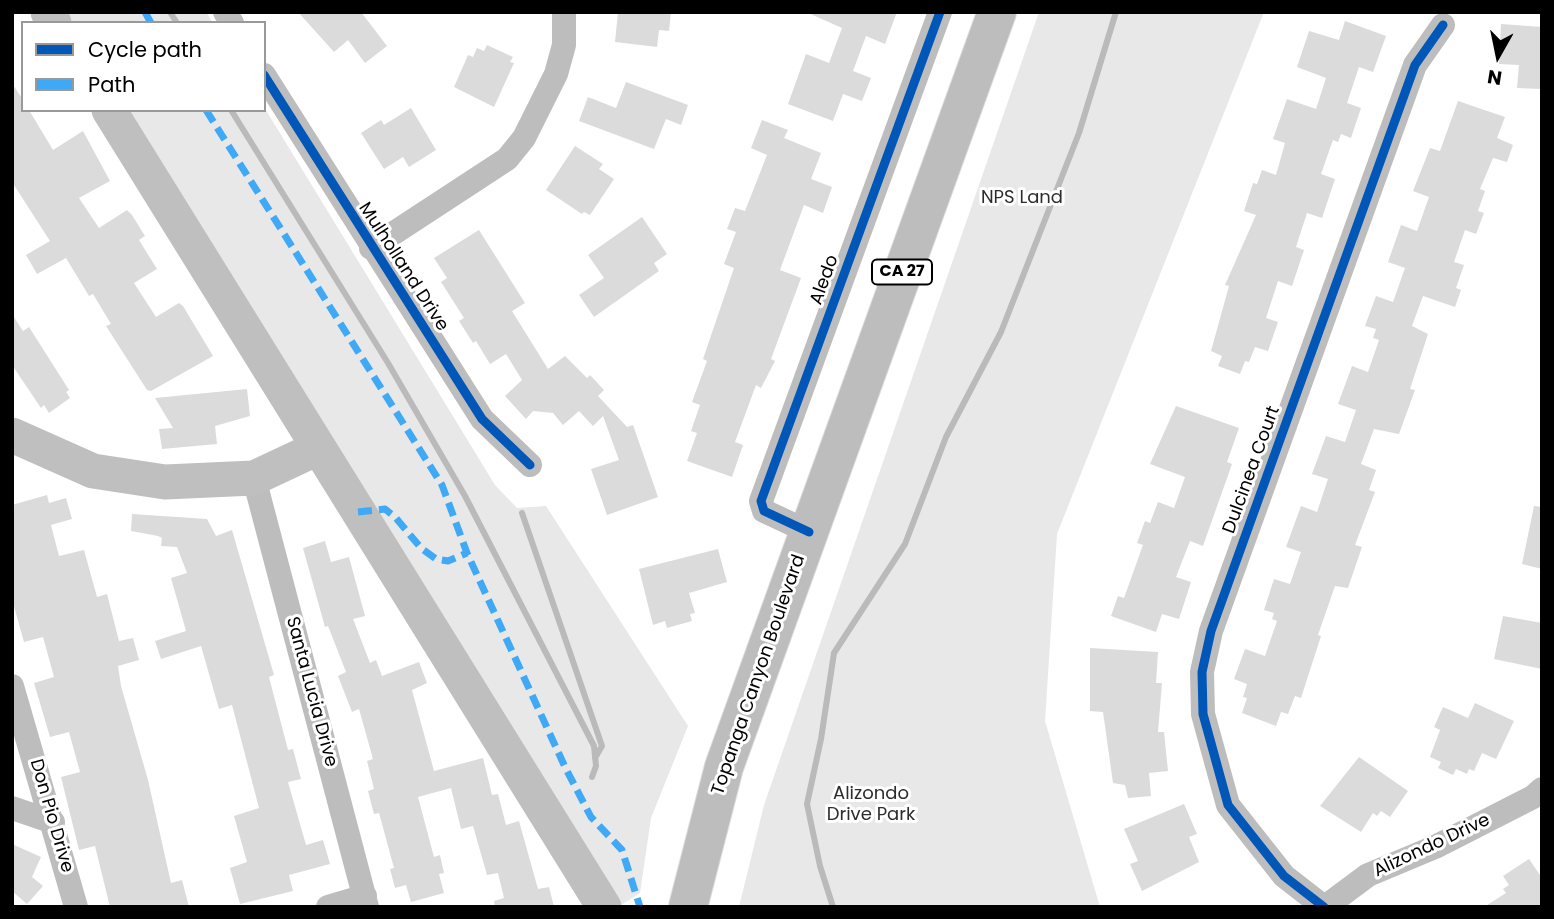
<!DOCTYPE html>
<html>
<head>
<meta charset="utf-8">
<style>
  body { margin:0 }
  #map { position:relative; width:1554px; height:919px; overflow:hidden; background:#fff; font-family:Poppins,sans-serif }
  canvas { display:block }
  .frame { position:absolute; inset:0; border:14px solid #000; pointer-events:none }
  .legend { position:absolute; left:21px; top:21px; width:245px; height:91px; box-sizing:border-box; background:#fff; border:2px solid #999; margin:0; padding:9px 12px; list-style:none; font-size:21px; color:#000 }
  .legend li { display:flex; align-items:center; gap:14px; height:35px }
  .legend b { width:35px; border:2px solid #999 }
  .north { position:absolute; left:1463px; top:21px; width:70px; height:70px; -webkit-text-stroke:5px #fff; paint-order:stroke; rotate:189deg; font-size:19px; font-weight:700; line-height:28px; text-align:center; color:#000 }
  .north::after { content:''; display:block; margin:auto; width:24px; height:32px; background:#000; clip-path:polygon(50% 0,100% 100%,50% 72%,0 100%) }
</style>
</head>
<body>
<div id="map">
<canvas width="1554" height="919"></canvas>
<div class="frame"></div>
<ul class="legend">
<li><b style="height:9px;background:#0057b8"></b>Cycle path</li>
<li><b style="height:9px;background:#3fa9f5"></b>Path</li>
</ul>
<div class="north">N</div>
</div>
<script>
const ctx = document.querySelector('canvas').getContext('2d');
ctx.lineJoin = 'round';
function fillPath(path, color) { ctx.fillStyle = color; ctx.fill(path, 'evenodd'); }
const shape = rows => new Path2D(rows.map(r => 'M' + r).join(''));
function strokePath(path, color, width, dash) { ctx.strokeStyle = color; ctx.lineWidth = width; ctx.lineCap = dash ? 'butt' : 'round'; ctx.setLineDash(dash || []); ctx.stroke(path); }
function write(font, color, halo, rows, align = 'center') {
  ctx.font = font + ' Poppins,sans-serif'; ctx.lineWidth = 6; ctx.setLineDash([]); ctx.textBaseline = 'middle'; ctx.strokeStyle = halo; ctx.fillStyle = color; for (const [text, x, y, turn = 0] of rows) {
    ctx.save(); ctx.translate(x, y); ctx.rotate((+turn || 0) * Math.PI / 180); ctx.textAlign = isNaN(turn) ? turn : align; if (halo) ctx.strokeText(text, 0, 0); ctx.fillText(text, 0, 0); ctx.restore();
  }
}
const green = shape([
  [64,12,206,12,213,23,70,23],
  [1039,12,1264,12,1057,534,1045,721,1100,907,739,907,764,805],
  [264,107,495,485,517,508,546,506,688,726,651,818,640,893,621,905,125,110,264,110]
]);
const stream = shape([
  [170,12,177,23],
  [231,110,388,363,465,496,594,746,596,766,592,777],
  [522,513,602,746,595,758],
  [833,907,820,866,807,804,821,739,834,653,905,544,946,437,1001,332,1079,133,1116,12]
]);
const building = shape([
  [298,12,361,12,387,46,365,63,348,40,334,52],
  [618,12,671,12,669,31,659,30,657,47,615,42],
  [806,12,897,12,885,44,866,36,853,71,871,78,862,101,843,94,833,121,788,104,806,54,829,63,842,28],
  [1345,21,1386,36,1373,72,1359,67,1347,103,1361,108,1351,138,1341,134,1338,142,1333,140,1321,174,1335,179,1322,218,1307,213,1296,247,1304,250,1292,286,1278,281,1266,318,1278,322,1268,351,1255,347,1249,362,1245,361,1240,374,1218,366,1222,356,1211,351,1229,286,1225,285,1256,215,1244,211,1253,183,1257,184,1262,170,1276,175,1285,143,1273,139,1287,99,1316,109,1326,78,1297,67,1309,31,1339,40],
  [1501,24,1542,27,1541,89,1517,88,1519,65,1499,64],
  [487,45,513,57,510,62,514,63,494,107,454,87,468,55,473,57,477,48,484,51],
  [626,82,688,105,681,125,666,119,654,149,579,121,588,97,616,108],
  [12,83,23,100,23,110,29,110,53,150,83,131,110,181,79,198,99,228,127,210,132,215,145,236,139,240,157,269,134,283,156,317,179,303,183,306,213,356,151,391,147,390,106,326,111,324,93,294,89,296,66,258,37,274,26,255,50,241,12,182],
  [1458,101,1505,117,1497,138,1513,145,1507,162,1493,158,1480,189,1485,191,1478,211,1484,213,1476,234,1465,230,1454,262,1464,265,1456,288,1461,290,1455,307,1423,296,1412,326,1428,334,1410,389,1415,390,1399,434,1374,429,1361,464,1376,470,1369,490,1375,492,1355,545,1362,547,1348,588,1335,586,1318,635,1321,636,1301,698,1295,696,1288,714,1281,712,1276,726,1242,713,1247,698,1243,697,1247,684,1234,679,1245,649,1265,656,1277,621,1272,619,1274,613,1264,610,1274,579,1290,584,1301,552,1286,547,1301,506,1317,512,1328,479,1312,474,1326,436,1345,442,1356,410,1338,404,1352,366,1368,372,1379,340,1373,338,1376,329,1365,326,1376,296,1393,302,1405,268,1388,262,1401,225,1417,231,1429,197,1413,191,1430,148,1440,151],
  [411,108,436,150,409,167,403,157,384,169,361,133,381,120,384,125],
  [762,120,788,130,784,138,821,153,811,179,832,187,823,213,804,205,780,270,801,278,771,359,775,361,761,388,756,385,735,442,743,445,732,477,687,461,697,433,691,431,700,405,692,402,707,361,703,359,734,268,724,264,736,232,727,229,735,208,745,211,767,155,751,148],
  [575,146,603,164,599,169,614,179,590,215,584,212,582,214,546,190],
  [642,217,667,254,654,263,659,271,594,317,579,295,604,278,588,255],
  [479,230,525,303,512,311,548,369,565,356,587,378,590,375,604,390,598,396,627,427,633,425,658,497,607,515,591,469,619,460,603,416,593,426,579,411,563,425,553,413,533,411,526,419,505,396,522,380,506,354,490,364,476,341,473,343,459,321,464,318,441,282,447,278,434,258],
  [12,314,23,331,29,327,69,390,66,392,70,398,49,413,44,405,41,408,12,365],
  [247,389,250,416,215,426,217,444,162,449,159,429,173,428,155,398],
  [1176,406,1239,428,1227,462,1232,464,1203,546,1190,541,1176,577,1191,582,1179,619,1162,614,1156,632,1111,616,1118,596,1124,598,1143,545,1137,543,1145,521,1150,523,1158,502,1174,508,1185,477,1150,464],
  [47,495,49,503,66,498,72,519,51,525,59,556,84,550,97,597,107,594,119,641,133,638,139,660,118,666,121,686,148,780,171,883,182,880,189,907,110,907,95,846,79,850,61,777,80,772,69,732,50,737,34,683,54,677,43,637,24,642,12,599,12,505],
  [1534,506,1542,507,1542,569,1522,564],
  [132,514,207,519,216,536,232,530,274,675,269,677,288,750,293,749,301,779,288,782,306,845,323,840,330,864,289,875,293,891,240,904,230,868,247,862,234,816,259,808,232,705,219,709,201,646,161,659,155,641,186,631,171,578,187,573,177,547,161,546,162,538,158,536,131,531],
  [325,541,331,562,349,557,365,616,353,619,370,663,376,660,382,676,419,662,427,683,412,690,434,771,483,758,492,795,498,794,506,825,519,821,538,889,549,887,554,907,495,907,494,901,504,898,498,873,487,875,473,826,461,829,451,788,418,797,434,857,440,855,444,873,439,874,444,893,411,902,406,885,395,888,390,869,394,868,379,813,374,814,368,791,374,789,367,761,373,759,359,709,352,712,338,676,346,672,328,626,325,627,303,548],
  [718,549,727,582,689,593,695,613,690,614,692,621,667,628,665,621,653,625,639,569],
  [1503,616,1542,623,1542,669,1494,659],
  [1090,648,1158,652,1156,683,1162,683,1158,732,1164,732,1168,771,1149,773,1151,796,1128,798,1125,785,1113,783,1103,712,1090,711],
  [1475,703,1514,721,1496,759,1482,753,1474,771,1469,769,1467,774,1456,769,1453,775,1438,768,1441,762,1430,757,1440,730,1434,727,1443,707,1468,718],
  [1359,757,1408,791,1390,817,1381,811,1377,816,1373,813,1361,832,1320,806],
  [1184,804,1197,834,1189,837,1199,862,1142,891,1130,864,1138,861,1124,829],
  [12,844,41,857,32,877,43,886,27,904,12,891],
  [1529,859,1542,878,1542,907,1484,907,1506,893,1503,889,1509,885,1503,876]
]);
const street = shape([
  [225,12,232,23],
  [264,75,482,419,530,465],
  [371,248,507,159,524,138,556,74,564,45,564,12],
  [254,478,367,907],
  [809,532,764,511,761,501,940,12],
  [12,686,76,907],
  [12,808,53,822],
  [328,907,365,896],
  [1324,907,1284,876,1228,805,1203,714,1202,672,1211,631,1415,65,1443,25],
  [1325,907,1368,875,1435,847,1533,797,1542,789]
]);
const secondary = shape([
  [48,12,54,23],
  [109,110,604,907],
  [12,435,93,471,165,482,254,478,318,448]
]);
const primary = shape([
  [688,907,724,767,997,12]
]);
const quiet = shape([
  [145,12,151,23],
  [206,110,442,485,467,553,565,767,591,817,622,850,640,907],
  [358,512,385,509,395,517,421,548,436,559,448,561,467,553]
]);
const cycleway = shape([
  [264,75,482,419,530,465],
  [809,532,764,511,761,501,940,12],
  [1324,907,1284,876,1228,805,1203,714,1202,672,1211,631,1415,65,1443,25]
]);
const shields = [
  [902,272,60]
];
const shieldNames = [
  ["CA 27",902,272]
];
const parkNames = [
  ["NPS Land",1022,198],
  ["Alizondo",871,794],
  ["Drive Park",871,815]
];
const streetNames = [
  ["Mulholland Drive",403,267,57],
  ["Aledo",825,280,-70],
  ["Dulcinea Court",1252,470,-70],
  ["Topanga Canyon Boulevard",759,675,-71],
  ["Santa Lucia Drive",311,692,75],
  ["Don Pio Drive",51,816,74],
  ["Alizondo Drive",1432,846,-25]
];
fillPath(green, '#e8e8e8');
strokePath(stream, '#bababa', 6);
fillPath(building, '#dbdbdb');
strokePath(primary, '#dbdbdb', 40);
strokePath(street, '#bdbdbd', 24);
strokePath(secondary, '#bfbfbf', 35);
strokePath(primary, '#bdbdbd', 38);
strokePath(quiet, '#3fa9f5', 7, [14, 7]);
strokePath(cycleway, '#0057b8', 9);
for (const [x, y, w] of shields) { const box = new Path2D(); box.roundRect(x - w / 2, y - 12.5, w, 25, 5); ctx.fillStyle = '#fff'; ctx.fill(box); strokePath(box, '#000', 2); }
write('bold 16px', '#000', null, shieldNames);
write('18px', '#2c2c2c', '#fff', parkNames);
write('18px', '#000', '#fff', streetNames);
</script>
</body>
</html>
